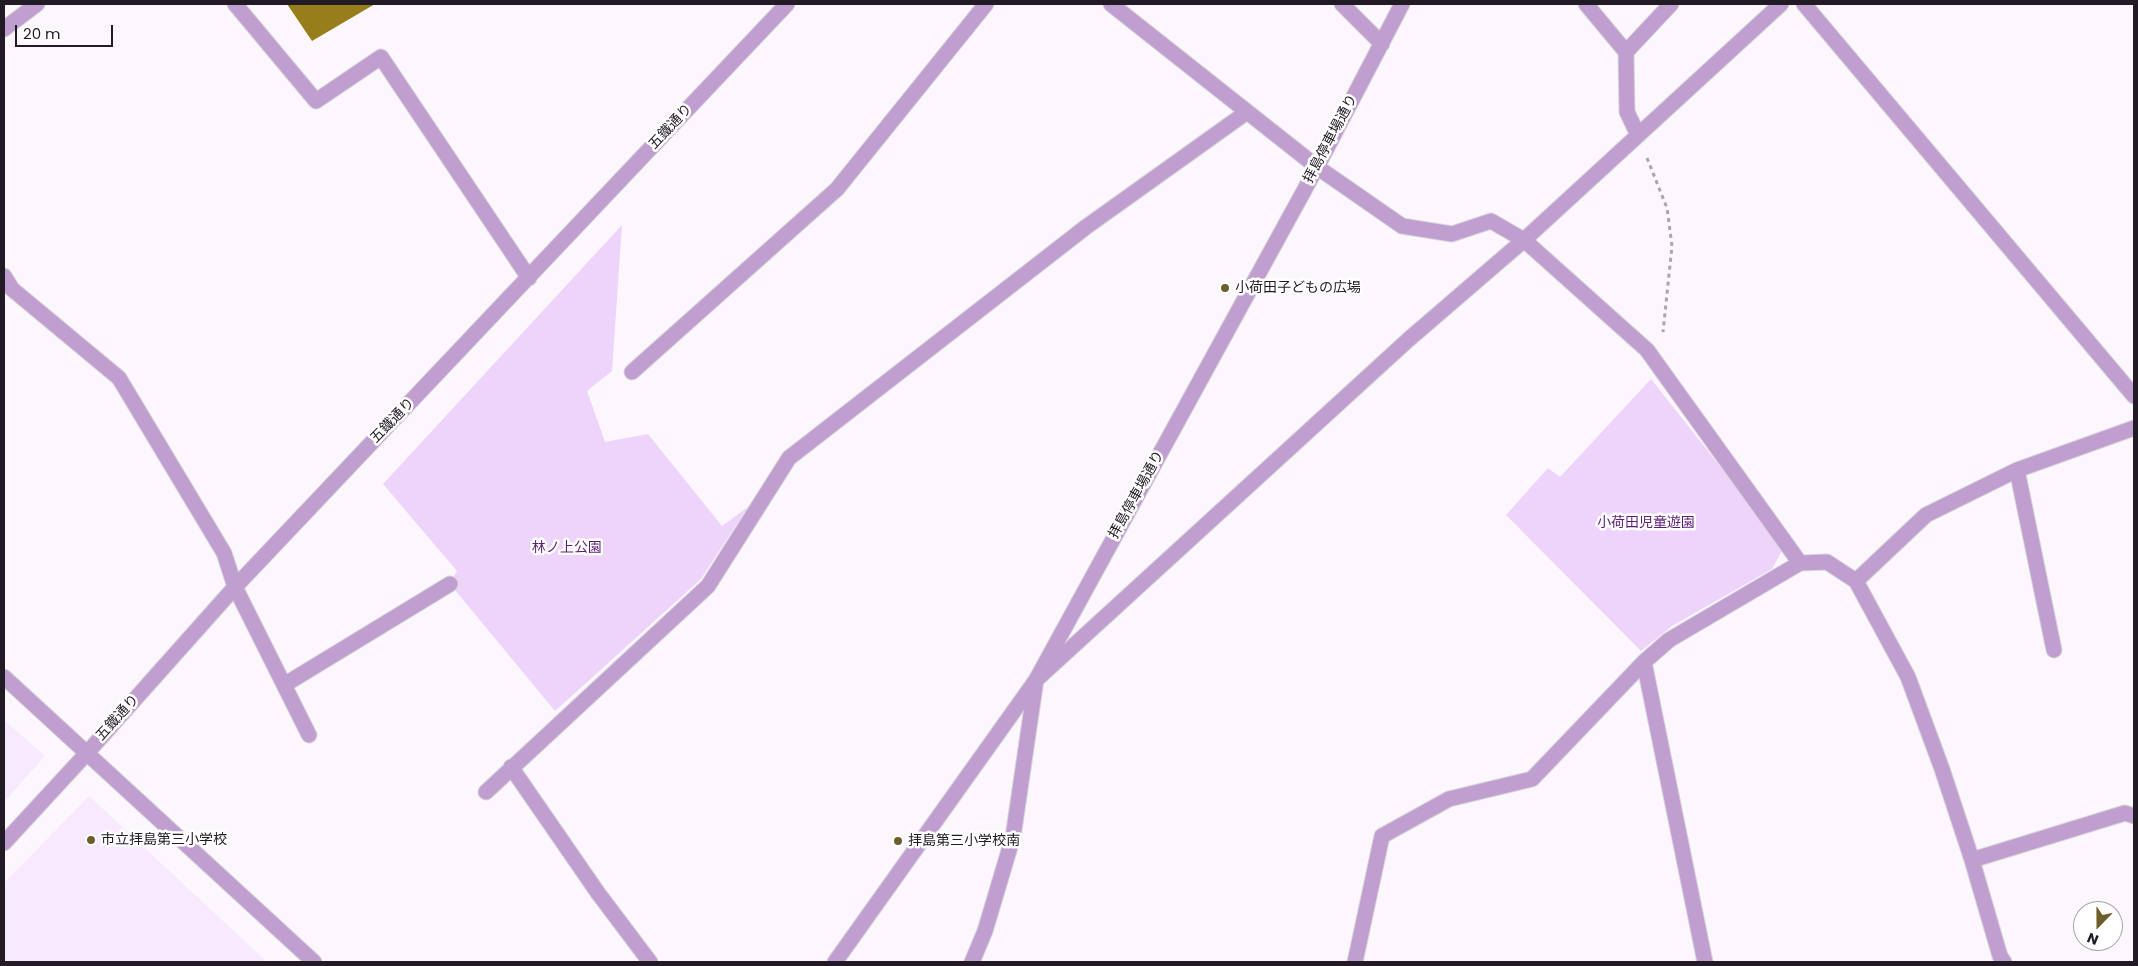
<!DOCTYPE html>
<html>
<head>
<meta charset="utf-8">
<style>
  body { margin:0 }
  #map { position:relative; width:2138px; height:966px; overflow:hidden; background:#fbf7fd; font-family:Poppins,sans-serif }
  canvas { display:block }
  .frame { position:absolute; inset:0; border:5px solid #221a25; pointer-events:none }
  .north { position:absolute; left:2073px; top:901px; width:50px; height:50px; box-sizing:border-box; background:#fff; border:1px solid #a7a3a8; border-radius:50%; rotate:202deg; font-size:14px; font-weight:700; line-height:20px; text-align:center; color:#221a25 }
  .north::after { content:''; display:block; margin:auto; width:18px; height:22px; background:#6e5e2c; clip-path:polygon(50% 0,100% 100%,50% 72%,0 100%) }
  .scale { position:absolute; left:15px; top:25px; width:98px; height:22px; box-sizing:border-box; border:2px solid #221a25; border-top:0; padding-left:6px; font-size:15px; line-height:18px; white-space:nowrap; color:#221a25; -webkit-text-stroke:4px #fff; paint-order:stroke }
</style>
</head>
<body>
<div id="map">
<canvas width="2138" height="966"></canvas>
<div class="frame"></div>
<div class="north">N</div>
<div class="scale">20 m</div>
</div>
<script>
const ctx = document.querySelector('canvas').getContext('2d');
ctx.lineJoin = 'round';
function fillPath(path, color) { ctx.fillStyle = color; ctx.fill(path, 'evenodd'); }
const shape = rows => new Path2D(rows.map(r => 'M' + r).join(''));
function strokePath(path, color, width, dash) { ctx.strokeStyle = color; ctx.lineWidth = width; ctx.lineCap = dash ? 'butt' : 'round'; ctx.setLineDash(dash || []); ctx.stroke(path); }
function write(font, color, halo, rows, align = 'center') {
  ctx.font = font + ' Poppins,"Noto Sans JP",sans-serif'; ctx.lineWidth = 5; ctx.setLineDash([]); ctx.textBaseline = 'middle'; ctx.strokeStyle = halo; ctx.fillStyle = color; for (const [text, x, y, turn = 0] of rows) {
    ctx.save(); ctx.translate(x, y); ctx.rotate((+turn || 0) * Math.PI / 180); ctx.textAlign = isNaN(turn) ? turn : align; if (halo) ctx.strokeText(text, 0, 0); ctx.fillText(text, 0, 0); ctx.restore();
  }
}
const built = shape([
  [4,720,45,756,4,802],
  [89,796,267,962,4,962,4,883]
]);
const green = shape([
  [622,225,612,371,587,391,605,442,648,434,722,526,748,507,701,579,555,711,450,584,457,571,383,484],
  [1651,379,1784,547,1772,569,1672,626,1641,651,1506,515,1548,468,1560,477]
]);
const building = shape([
  [287,4,375,4,312,41]
]);
const path = shape([
  [1647,158,1667,208,1672,246,1663,332]
]);
const minor = shape([
  [235,4,316,101,381,57,529,278],
  [1111,4,1317,167,1402,226,1452,234,1491,221,1524,240,1647,350,1800,563],
  [1342,4,1382,44],
  [1586,4,1626,52,1627,112,1638,135],
  [1804,4,2134,396],
  [4,29,37,4],
  [1626,52,1671,4],
  [4,276,12,289,119,378,224,553,235,587,309,735],
  [632,372,837,189,986,4],
  [2017,470,2054,650],
  [1856,581,1926,515,2017,470,2134,428],
  [1644,662,1705,962],
  [4,677,314,962],
  [284,685,450,584],
  [511,767,598,893,650,962],
  [486,792,708,586,789,458,1086,227,1247,112],
  [4,843,87,753,235,587,787,4],
  [1972,860,2125,813,2134,816],
  [835,962,1036,680,1317,167,1402,4],
  [972,962,985,931,1013,837,1036,680,1408,340,1524,240,1781,4],
  [1355,962,1382,836,1449,799,1532,779,1644,662,1669,640,1800,563,1827,562,1856,581,1908,677,1942,769,1972,860,2000,956,2004,962]
]);
const markers = [
  [1225,288,5,"#6e5e2c"],
  [91,840,5,"#6e5e2c"],
  [898,841,5,"#6e5e2c"]
];
const streetNames = [
  ["五鐵通り",671,127,-47],
  ["拝島停車場通り",1331,139,-62],
  ["五鐵通り",393,421,-46],
  ["拝島停車場通り",1137,495,-61],
  ["五鐵通り",118,718,-48]
];
const poiNames = [
  ["小荷田子どもの広場",1235,288],
  ["市立拝島第三小学校",101,840],
  ["拝島第三小学校南",908,841]
];
const parkNames = [
  ["小荷田児童遊園",1646,523],
  ["林ノ上公園",567,548]
];
fillPath(built, '#f8e9ff');
fillPath(green, '#eed3fb');
fillPath(building, '#987d1b');
strokePath(minor, '#d8d4da', 17);
strokePath(path, '#aba5ad', 3, [4, 4]);
strokePath(minor, '#c09fd0', 15);
for (const [x, y, r, color] of markers) { const dot = new Path2D(); dot.arc(x, y, r, 0, 2 * Math.PI); ctx.fillStyle = color; ctx.fill(dot); strokePath(dot, '#fff', 2); }
write('14px', '#221a25', '#fff', streetNames);
write('14px', '#221a25', '#fff', poiNames, 'left');
write('14px', '#5b1e73', '#fff', parkNames);
</script>
</body>
</html>
